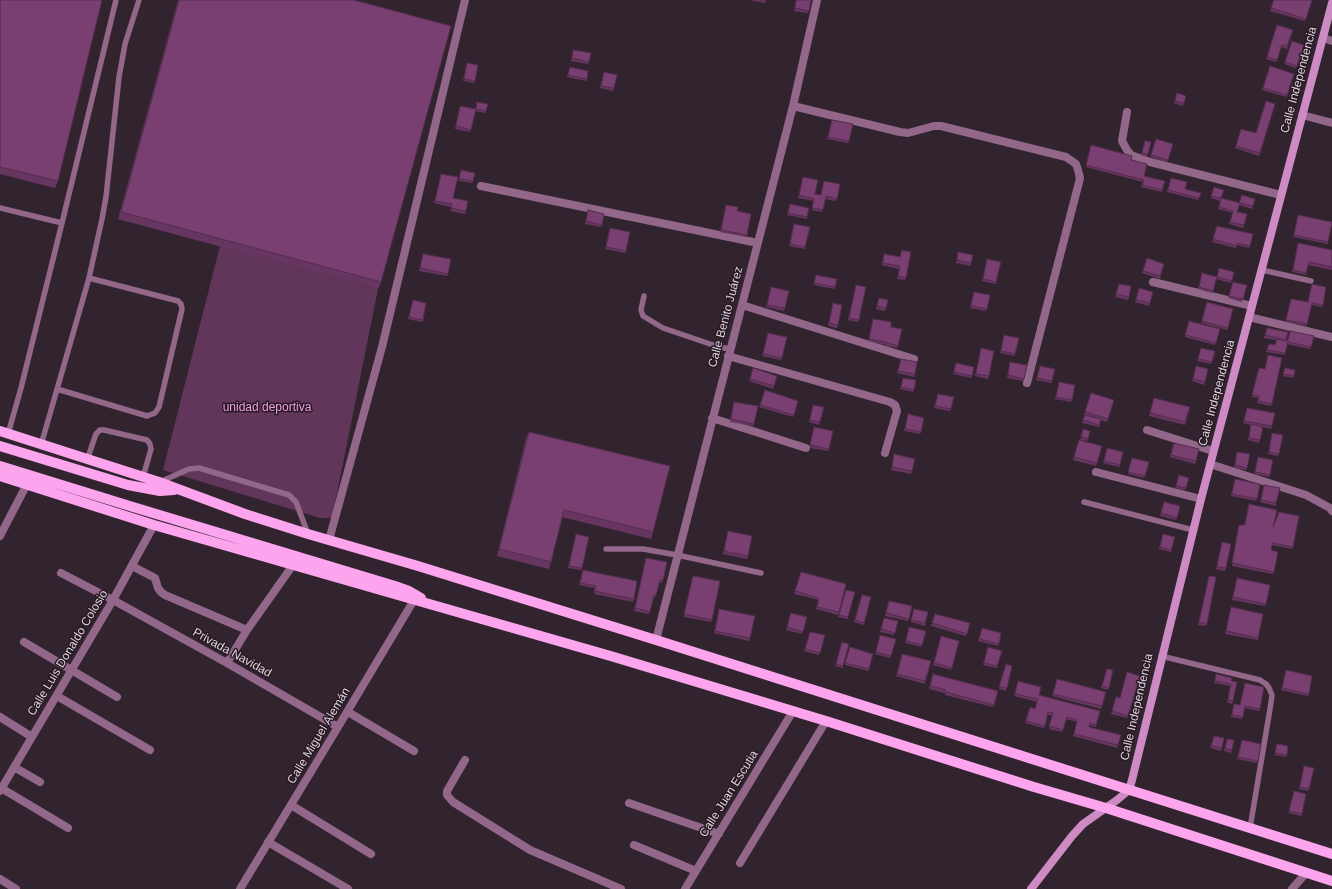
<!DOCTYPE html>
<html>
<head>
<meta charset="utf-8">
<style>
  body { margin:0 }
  canvas { display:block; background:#32242f }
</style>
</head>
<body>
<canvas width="1332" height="889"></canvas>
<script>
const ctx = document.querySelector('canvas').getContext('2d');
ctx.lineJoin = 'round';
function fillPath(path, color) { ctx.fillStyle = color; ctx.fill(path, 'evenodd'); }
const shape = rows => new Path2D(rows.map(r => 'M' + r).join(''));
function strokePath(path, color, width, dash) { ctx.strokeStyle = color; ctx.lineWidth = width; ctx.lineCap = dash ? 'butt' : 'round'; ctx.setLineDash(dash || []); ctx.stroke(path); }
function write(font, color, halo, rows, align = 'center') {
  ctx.font = font + ' Arial,sans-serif'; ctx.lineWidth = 3; ctx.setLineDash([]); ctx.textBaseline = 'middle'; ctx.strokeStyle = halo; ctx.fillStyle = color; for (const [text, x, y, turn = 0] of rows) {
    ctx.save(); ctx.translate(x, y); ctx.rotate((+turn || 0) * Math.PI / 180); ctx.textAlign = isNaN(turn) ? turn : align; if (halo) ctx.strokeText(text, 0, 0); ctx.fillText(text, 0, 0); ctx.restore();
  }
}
const green = shape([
  [220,246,378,289,332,518,320,518,163,470]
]);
const lane = shape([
  [0,208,62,223],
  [1262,270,1311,281],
  [644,296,641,310,643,316,663,328,719,347,730,349],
  [57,389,147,416,155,413,159,407,182,309,181,304,178,301,89,278],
  [8,434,21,388,62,223,116,0],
  [41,445,89,278,102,219,106,197,119,77,125,44,139,0],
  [87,460,96,434,100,430,104,430,147,440,150,444,151,449,143,477],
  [160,482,189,469,199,468,289,495,296,502,308,534],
  [1084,502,1193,530],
  [606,549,643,549,677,555,761,573],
  [1161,656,1260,680,1266,684,1269,688,1272,695,1271,703,1250,828]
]);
const street = shape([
  [1323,38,1332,41],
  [793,106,900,132,908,133,934,126,941,126,1066,157,1076,164,1078,170,1080,178,1078,186,1027,383],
  [1127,112,1122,141,1127,150,1131,155,1150,162,1281,195],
  [1302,115,1332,123],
  [481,186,758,243],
  [1153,282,1252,306],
  [742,305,914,359],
  [1249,317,1332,337],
  [728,356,890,402,895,405,897,411,885,453],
  [712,418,806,448],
  [1147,430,1213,451],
  [1210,464,1306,495,1330,508,1332,511],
  [1096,472,1201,499],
  [0,536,27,484],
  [329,540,382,347,465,0],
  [132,566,155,578,158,588,161,592,165,595,247,630],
  [61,573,113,600,227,663,338,727],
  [656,640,793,106,817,0],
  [24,642,117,697],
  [227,663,247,630,293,565],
  [57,696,150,750],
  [348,712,414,751],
  [0,717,32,737],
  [465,760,447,791,447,795,453,802,530,850,621,889],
  [14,767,40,782],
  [1,788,68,828],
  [0,791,113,600,154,525],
  [629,803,719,834],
  [291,805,371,854],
  [268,842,348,889],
  [634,845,696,871],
  [740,863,826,721],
  [0,879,16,889],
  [240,889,338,727,417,595],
  [685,889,793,711],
  [1292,889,1306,873]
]);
const secondary = shape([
  [1031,889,1072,836,1083,824,1117,800,1129,790,1132,780,1201,499,1332,3]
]);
const primary = shape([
  [0,431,159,482,245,514,308,534,418,566,656,640,1332,854],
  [0,446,128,485,160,491,174,490],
  [0,466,133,507,395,586,409,591,421,598],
  [0,476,154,525,614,657,826,721,1034,787,1106,808,1332,881]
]);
const wall = shape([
  [0,0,58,181,55,188,0,174],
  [178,0,354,0,381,282,378,289,118,219],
  [749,0,766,0,765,3],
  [796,0,811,0,808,13,794,11],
  [1274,0,1312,0,1305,21,1270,11],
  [1277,25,1293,30,1287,49,1281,47,1276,62,1266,59],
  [1292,41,1297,66,1296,68,1284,64],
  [573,50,589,62,588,64,571,61],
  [467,63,475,81,474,83,463,81],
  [1270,66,1294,74,1287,97,1262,90],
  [570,67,587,79,586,81,567,77],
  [604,72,614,88,613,91,600,88],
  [1177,93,1186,96,1183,106,1174,103],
  [477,102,486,111,485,113,475,111,470,132,455,129,460,106,475,109],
  [1275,104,1259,156,1235,148,1241,129,1256,133],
  [832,120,849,141,848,143,827,139],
  [1156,139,1173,144,1167,162,1150,157],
  [1145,141,1151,142,1147,157,1141,155],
  [1091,147,1131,160,1144,176,1165,181,1162,192,1141,187,1143,182,1086,167],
  [461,170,473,181,472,183,459,181],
  [441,174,453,198,466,211,465,214,450,211,451,207,434,203],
  [803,177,815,194,821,195,824,181,837,199,836,201,825,199,822,212,812,210,814,201,798,198],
  [1171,178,1185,189,1201,193,1198,200,1167,192],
  [1214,187,1221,198,1239,203,1255,199,1252,209,1239,205,1237,212,1247,214,1243,228,1229,224,1233,213,1218,209,1220,201,1211,198],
  [790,204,807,217,807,219,787,215],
  [726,205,737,211,747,235,746,237,720,232],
  [588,210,602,225,601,227,585,224],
  [1298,215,1328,242,1328,244,1293,237],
  [794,224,805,247,805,249,789,246],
  [1217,226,1250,246,1249,248,1237,245,1236,248,1212,242],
  [610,228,626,251,625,253,605,249],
  [1298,243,1332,250,1332,270,1308,265,1306,275,1292,272],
  [902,250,906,278,905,280,897,279,899,269,882,265,884,254,900,257],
  [958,252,971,263,971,266,956,263],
  [423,254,448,274,447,276,419,271],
  [1147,258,1164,264,1160,279,1142,273],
  [987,259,996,282,996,284,982,281],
  [1234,272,1231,283,1216,279,1212,293,1198,289,1202,273,1216,277],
  [816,275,835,287,834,289,814,285],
  [1233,282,1243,299,1242,302,1228,298],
  [1119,284,1129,297,1128,300,1115,297],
  [1312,284,1323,305,1322,307,1311,305,1307,326,1286,322,1291,299,1308,302],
  [856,285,859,320,858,322,848,320],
  [771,287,785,308,784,311,766,307],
  [1139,288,1153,292,1149,306,1135,302],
  [974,292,987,309,986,311,970,308],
  [879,298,886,308,885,311,876,309],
  [413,300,423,320,422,322,408,319],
  [1207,302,1228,328,1227,330,1201,323],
  [833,303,838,325,837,328,828,326],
  [873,319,891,327,898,346,897,348,886,346,886,345,868,341],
  [1189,321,1220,329,1215,345,1185,337],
  [1267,328,1288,332,1286,340,1287,341,1290,331,1311,347,1310,349,1287,344,1285,355,1266,352,1269,344,1275,345,1276,340,1264,338],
  [768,333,782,358,781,360,762,356],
  [1004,335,1015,354,1015,356,1000,353],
  [981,348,989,376,988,379,975,376],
  [1201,348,1215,351,1211,364,1197,361],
  [1268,355,1272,404,1271,406,1257,403,1258,398,1252,397,1258,370,1265,369],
  [901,359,915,374,914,377,897,373],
  [1010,362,1024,379,1023,381,1007,378],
  [955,366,972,376,971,378,953,374],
  [1040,366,1052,381,1051,383,1036,380],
  [1196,366,1208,369,1204,385,1192,381],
  [753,368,777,376,773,389,749,381],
  [1284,371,1294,376,1293,378,1283,376],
  [903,378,914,390,913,392,900,389],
  [1059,382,1072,400,1071,402,1055,399],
  [765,390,798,401,793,417,759,407],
  [1091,393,1114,400,1107,422,1101,420,1099,427,1082,423,1085,415,1094,417,1084,415],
  [938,394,951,409,950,411,934,408],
  [1154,398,1190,407,1185,425,1149,416],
  [734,402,754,424,753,426,730,422],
  [813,405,820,422,819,425,809,422],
  [1247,408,1272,426,1271,429,1263,427,1259,443,1248,440,1251,425,1243,423],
  [908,414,921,432,920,434,904,431],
  [814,427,829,449,828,451,810,448],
  [1083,429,1090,431,1087,441,1080,440],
  [529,432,653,532,651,539,562,517,551,562,549,569,497,556,526,438],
  [1272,433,1279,454,1278,456,1268,454],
  [1079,440,1102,446,1096,466,1073,460],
  [1173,445,1196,461,1195,464,1170,457],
  [1106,451,1120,465,1119,467,1103,463],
  [1237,452,1247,468,1246,470,1234,468],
  [894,454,912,471,911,474,891,470],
  [1258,457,1270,475,1269,477,1254,474],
  [1132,458,1149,462,1144,478,1128,474],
  [1179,475,1189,478,1185,490,1175,488],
  [1235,479,1257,499,1256,501,1231,496],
  [1264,485,1276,503,1276,506,1260,502],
  [1164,502,1180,506,1176,520,1160,516],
  [1249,504,1273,527,1293,547,1292,549,1272,545,1271,550,1274,572,1273,574,1232,566,1238,527,1239,525,1244,525],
  [728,531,748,556,747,559,723,554],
  [576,534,582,568,581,570,568,568],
  [1163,534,1175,537,1171,552,1159,549],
  [1222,542,1226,568,1225,571,1216,569],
  [646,558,663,580,662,583,659,582,655,598,653,597,649,614,634,611],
  [583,570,634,599,633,602,594,594,595,588,579,585],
  [801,572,839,612,838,615,816,609,819,600,794,594],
  [693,576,712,620,711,622,684,617],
  [1209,576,1207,624,1206,626,1198,625],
  [1237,578,1266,604,1265,606,1232,600],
  [845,592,848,617,848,619,838,617],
  [862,595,871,597,864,625,854,622],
  [889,601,912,606,908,621,885,616],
  [1231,607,1258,638,1258,640,1225,634],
  [719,609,750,638,749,641,714,633],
  [914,609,928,612,925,626,911,622],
  [791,613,807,617,802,634,786,630],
  [935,614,970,623,966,636,931,626],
  [884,618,898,621,894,635,880,632],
  [909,627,922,645,921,647,905,643],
  [982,628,1001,633,998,646,978,641],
  [810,632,825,635,819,655,804,651],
  [880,635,891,656,890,658,875,654],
  [941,636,959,641,951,670,933,665],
  [842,642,843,666,843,668,835,666],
  [850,647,869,669,868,671,845,665],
  [987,649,1002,651,997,668,983,665],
  [902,656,931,661,925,684,896,676],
  [1006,664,1007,688,1006,691,999,689],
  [1107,669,1113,670,1108,690,1101,688],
  [1286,670,1309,694,1308,696,1281,690],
  [933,674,998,691,993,707,945,695,945,693,929,689],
  [1216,674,1231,681,1233,701,1232,704,1227,702,1230,686,1214,683],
  [1140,676,1127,718,1111,714,1116,697,1120,698],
  [1057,679,1102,706,1101,709,1052,696],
  [1245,683,1260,709,1259,711,1245,708,1242,719,1231,717,1234,704,1240,705],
  [1017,684,1039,695,1100,711,1096,727,1089,725,1089,727,1121,735,1117,748,1073,736,1077,722,1066,719,1062,732,1049,729,1052,716,1048,715,1044,728,1025,723,1030,707,1035,709,1037,702,1014,696],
  [1214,736,1222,748,1221,751,1210,748],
  [1227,739,1232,750,1231,753,1224,751],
  [1242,740,1258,761,1257,763,1237,759],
  [1277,744,1287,755,1286,757,1275,755],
  [1304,766,1309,789,1308,791,1299,789],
  [1294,791,1302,814,1301,816,1289,813]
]);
const building = shape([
  [0,0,102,0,58,181,0,167,0,0],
  [179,0,354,0,451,26,381,282,121,212,179,0],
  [796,0,811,0,809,11,795,8,796,0],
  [1274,0,1312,0,1306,19,1271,8,1274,0],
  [1277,25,1293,30,1287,46,1282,45,1277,60,1267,57,1277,25],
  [1292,41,1304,45,1297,66,1285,62,1292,41],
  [573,50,591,53,589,62,572,58,573,50],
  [467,63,478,65,475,81,464,79,467,63],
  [1270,66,1294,74,1287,95,1263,88,1270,66],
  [570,67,588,71,587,79,568,75,570,67],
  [604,72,617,75,614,88,601,86,604,72],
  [1177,93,1186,96,1184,103,1175,101,1177,93],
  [1266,101,1275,104,1260,153,1236,146,1241,129,1256,133,1266,101],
  [477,102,488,104,486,111,476,109,471,130,456,126,460,106,476,109,477,102],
  [832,120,853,124,849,141,828,137,832,120],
  [1156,139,1173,144,1168,160,1151,155,1156,139],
  [1145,141,1151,142,1148,154,1142,153,1145,141],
  [1091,145,1132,156,1131,160,1147,164,1144,176,1165,181,1162,190,1142,185,1144,180,1086,165,1091,145],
  [461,170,475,173,473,181,459,179,461,170],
  [441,174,458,177,453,198,468,201,466,211,451,208,452,204,435,201,441,174],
  [803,177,818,180,815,194,821,195,824,181,840,184,837,199,826,196,823,210,812,208,814,199,799,195,803,177],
  [1171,178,1187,182,1185,189,1201,193,1199,198,1168,190,1171,178],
  [1214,187,1224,190,1221,198,1240,203,1237,212,1247,214,1244,225,1230,222,1233,211,1219,207,1221,198,1211,196,1214,187],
  [1242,195,1255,199,1253,206,1239,203,1242,195],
  [790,204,809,208,807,217,788,213,790,204],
  [726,205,738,207,737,211,751,214,747,235,721,230,726,205],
  [588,210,604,214,602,225,586,221,588,210],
  [1298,215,1332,222,1328,242,1294,235,1298,215],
  [794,224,810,227,805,247,790,244,794,224],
  [1217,226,1253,234,1250,246,1237,243,1237,246,1213,239,1217,226],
  [610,228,630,232,626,251,606,247,610,228],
  [1298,243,1332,250,1332,267,1309,262,1306,273,1293,270,1298,243],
  [902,250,911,252,906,278,898,276,900,266,883,263,884,254,900,257,902,250],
  [958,252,973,255,971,263,957,260,958,252],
  [423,254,451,259,448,274,420,268,423,254],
  [1147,258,1164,264,1160,276,1143,271,1147,258],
  [987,259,1001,262,996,282,983,279,987,259],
  [1219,268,1234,272,1232,281,1217,277,1219,268],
  [1202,273,1217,277,1213,291,1199,287,1202,273],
  [816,275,837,279,835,287,814,283,816,275],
  [1233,282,1247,285,1243,299,1229,296,1233,282],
  [1119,284,1131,286,1129,297,1116,294,1119,284],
  [1312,284,1326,287,1323,305,1312,303,1307,324,1286,320,1291,299,1308,302,1312,284],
  [856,285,866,287,859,320,849,318,856,285],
  [771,287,789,291,785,308,767,305,771,287],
  [1139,288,1153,292,1150,303,1136,300,1139,288],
  [974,292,990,295,987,309,971,306,974,292],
  [879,298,888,300,886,308,877,306,879,298],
  [413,300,426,303,423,320,409,317,413,300],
  [1207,302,1233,309,1228,328,1202,321,1207,302],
  [833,303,842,305,838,325,829,323,833,303],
  [873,319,891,322,891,327,902,329,898,346,887,343,887,342,869,339,873,319],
  [1189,321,1220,329,1216,343,1185,335,1189,321],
  [1267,328,1288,332,1286,340,1265,335,1267,328],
  [1290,331,1314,336,1311,347,1288,342,1285,353,1267,350,1269,344,1275,345,1277,339,1288,341,1290,331],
  [768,333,787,337,782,358,763,354,768,333],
  [1004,335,1019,338,1015,354,1001,351,1004,335],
  [981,348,994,351,989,376,976,374,981,348],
  [1201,348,1215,351,1212,362,1198,359,1201,348],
  [1268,355,1282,358,1272,404,1258,401,1259,396,1252,395,1259,368,1265,369,1268,355],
  [901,359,917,362,915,374,898,371,901,359],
  [1010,362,1027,365,1024,379,1008,375,1010,362],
  [956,363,974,367,972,376,954,372,956,363],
  [1040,366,1055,369,1052,381,1037,378,1040,366],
  [1196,366,1208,369,1205,382,1193,379,1196,366],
  [753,368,777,376,774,386,750,379,753,368],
  [1285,368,1295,370,1294,376,1283,374,1285,368],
  [903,378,916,380,914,390,901,387,903,378],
  [1059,382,1075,385,1072,400,1056,397,1059,382],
  [765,390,798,401,794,415,760,405,765,390],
  [1091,393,1114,400,1108,419,1085,412,1091,393],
  [938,394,954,397,951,409,935,406,938,394],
  [1154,398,1190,407,1185,422,1150,413,1154,398],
  [734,402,758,406,754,424,731,419,734,402],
  [813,405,824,407,820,422,810,420,813,405],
  [1247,408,1275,413,1272,426,1244,421,1247,408],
  [908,414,924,418,921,432,905,429,908,414],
  [1085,415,1101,419,1099,425,1083,420,1085,415],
  [1251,424,1263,427,1260,440,1249,438,1251,424],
  [814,427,833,431,829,449,810,445,814,427],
  [1083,429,1090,431,1088,439,1081,437,1083,429],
  [529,432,670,466,653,532,564,510,551,562,499,549,529,432],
  [1272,433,1283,435,1279,454,1269,452,1272,433],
  [1079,440,1102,446,1097,463,1074,457,1079,440],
  [1174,443,1199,449,1196,461,1171,455,1174,443],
  [1107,448,1123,452,1120,465,1104,461,1107,448],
  [1237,452,1250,454,1247,468,1235,465,1237,452],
  [894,454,915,459,912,471,892,467,894,454],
  [1258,457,1273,460,1270,475,1255,472,1258,457],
  [1132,458,1149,462,1145,476,1128,472,1132,458],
  [1179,475,1189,478,1186,488,1176,486,1179,475],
  [1235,479,1260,484,1257,499,1232,494,1235,479],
  [1264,485,1280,488,1276,503,1261,500,1264,485],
  [1164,502,1180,506,1177,518,1161,513,1164,502],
  [1249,504,1277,510,1273,527,1279,512,1299,516,1293,547,1273,543,1271,550,1278,552,1274,572,1232,563,1239,525,1245,525,1249,504],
  [728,531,752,536,748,556,724,551,728,531],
  [576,534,589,537,582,568,569,566,576,534],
  [1163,534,1175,537,1171,550,1160,547,1163,534],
  [1222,542,1231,544,1226,568,1217,567,1222,542],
  [646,558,667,562,663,580,660,580,656,595,654,595,650,612,635,608,646,558],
  [583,570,637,581,634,599,594,591,596,586,580,583,583,570],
  [801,572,846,584,839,612,817,607,819,598,795,591,801,572],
  [693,576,720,581,712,620,684,614,693,576],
  [1209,576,1216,577,1207,624,1199,622,1209,576],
  [1237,578,1270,585,1266,604,1233,597,1237,578],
  [846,590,855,592,848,617,839,615,846,590],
  [862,595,871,597,864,623,855,620,862,595],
  [889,601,912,606,909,619,886,613,889,601],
  [1231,607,1263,614,1258,638,1226,631,1231,607],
  [719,609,755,616,750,638,715,631,719,609],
  [914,609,928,612,925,623,911,620,914,609],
  [791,613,807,617,803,632,787,627,791,613],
  [935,614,970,623,967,634,932,623,935,614],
  [884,618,898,621,895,633,881,629,884,618],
  [909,627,926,631,922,645,906,641,909,627],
  [982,628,1001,633,999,644,979,639,982,628],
  [810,632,825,635,820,653,805,649,810,632],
  [880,635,896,639,891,656,876,652,880,635],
  [941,636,959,641,952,668,934,663,941,636],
  [842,642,849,644,843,666,836,664,842,642],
  [850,647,873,654,869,669,845,663,850,647],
  [988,647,1002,651,997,666,984,663,988,647],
  [902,654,931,661,925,681,897,674,902,654],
  [1006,664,1012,666,1007,688,999,687,1006,664],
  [1107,669,1113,670,1109,688,1102,686,1107,669],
  [1286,670,1312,676,1309,694,1282,688,1286,670],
  [1127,672,1140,676,1128,716,1112,711,1116,697,1120,698,1127,672],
  [933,674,998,691,994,705,946,692,946,690,930,686,933,674],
  [1216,674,1232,678,1231,681,1237,682,1233,701,1228,700,1231,684,1215,681,1216,674],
  [1057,679,1106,692,1102,706,1053,694,1057,679],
  [1018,681,1041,687,1039,695,1100,711,1096,725,1090,723,1089,727,1121,735,1118,745,1074,734,1077,720,1067,717,1063,730,1049,726,1053,713,1048,712,1045,726,1026,721,1030,707,1035,709,1038,699,1015,694,1018,681],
  [1245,683,1264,687,1260,709,1245,706,1243,717,1232,715,1234,704,1240,705,1245,683],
  [1214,736,1224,738,1222,748,1211,746,1214,736],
  [1227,739,1234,740,1232,750,1225,749,1227,739],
  [1242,740,1261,744,1258,761,1238,757,1242,740],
  [1277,744,1288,746,1287,755,1275,753,1277,744],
  [1304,766,1314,768,1309,789,1300,787,1304,766],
  [1294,791,1306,794,1302,814,1289,811,1294,791]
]);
const streetNames = [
  ["Calle Independencia",1299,80,-75],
  ["Calle Benito Juárez",726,317,-75],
  ["Calle Independencia",1217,393,-75],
  ["Calle Luis Donaldo Colosio",68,653,-59],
  ["Privada Navidad",232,653,29],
  ["Calle Independencia",1137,707,-77],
  ["Calle Miguel Alemán",319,736,-59],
  ["Calle Juan Escutia",729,794,-58]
];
const parkNames = [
  ["unidad deportiva",267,408]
];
fillPath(green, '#62355b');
strokePath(lane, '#92678a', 5.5);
strokePath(street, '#92678a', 8);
strokePath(secondary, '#ce8ac2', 8);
strokePath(primary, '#fca4ed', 10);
fillPath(wall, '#673660');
fillPath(building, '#783f70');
strokePath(building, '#542c4e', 1);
write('12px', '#dfd5dd', '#281a25', streetNames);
write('12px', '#f49fe5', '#281a25', parkNames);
</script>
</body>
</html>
